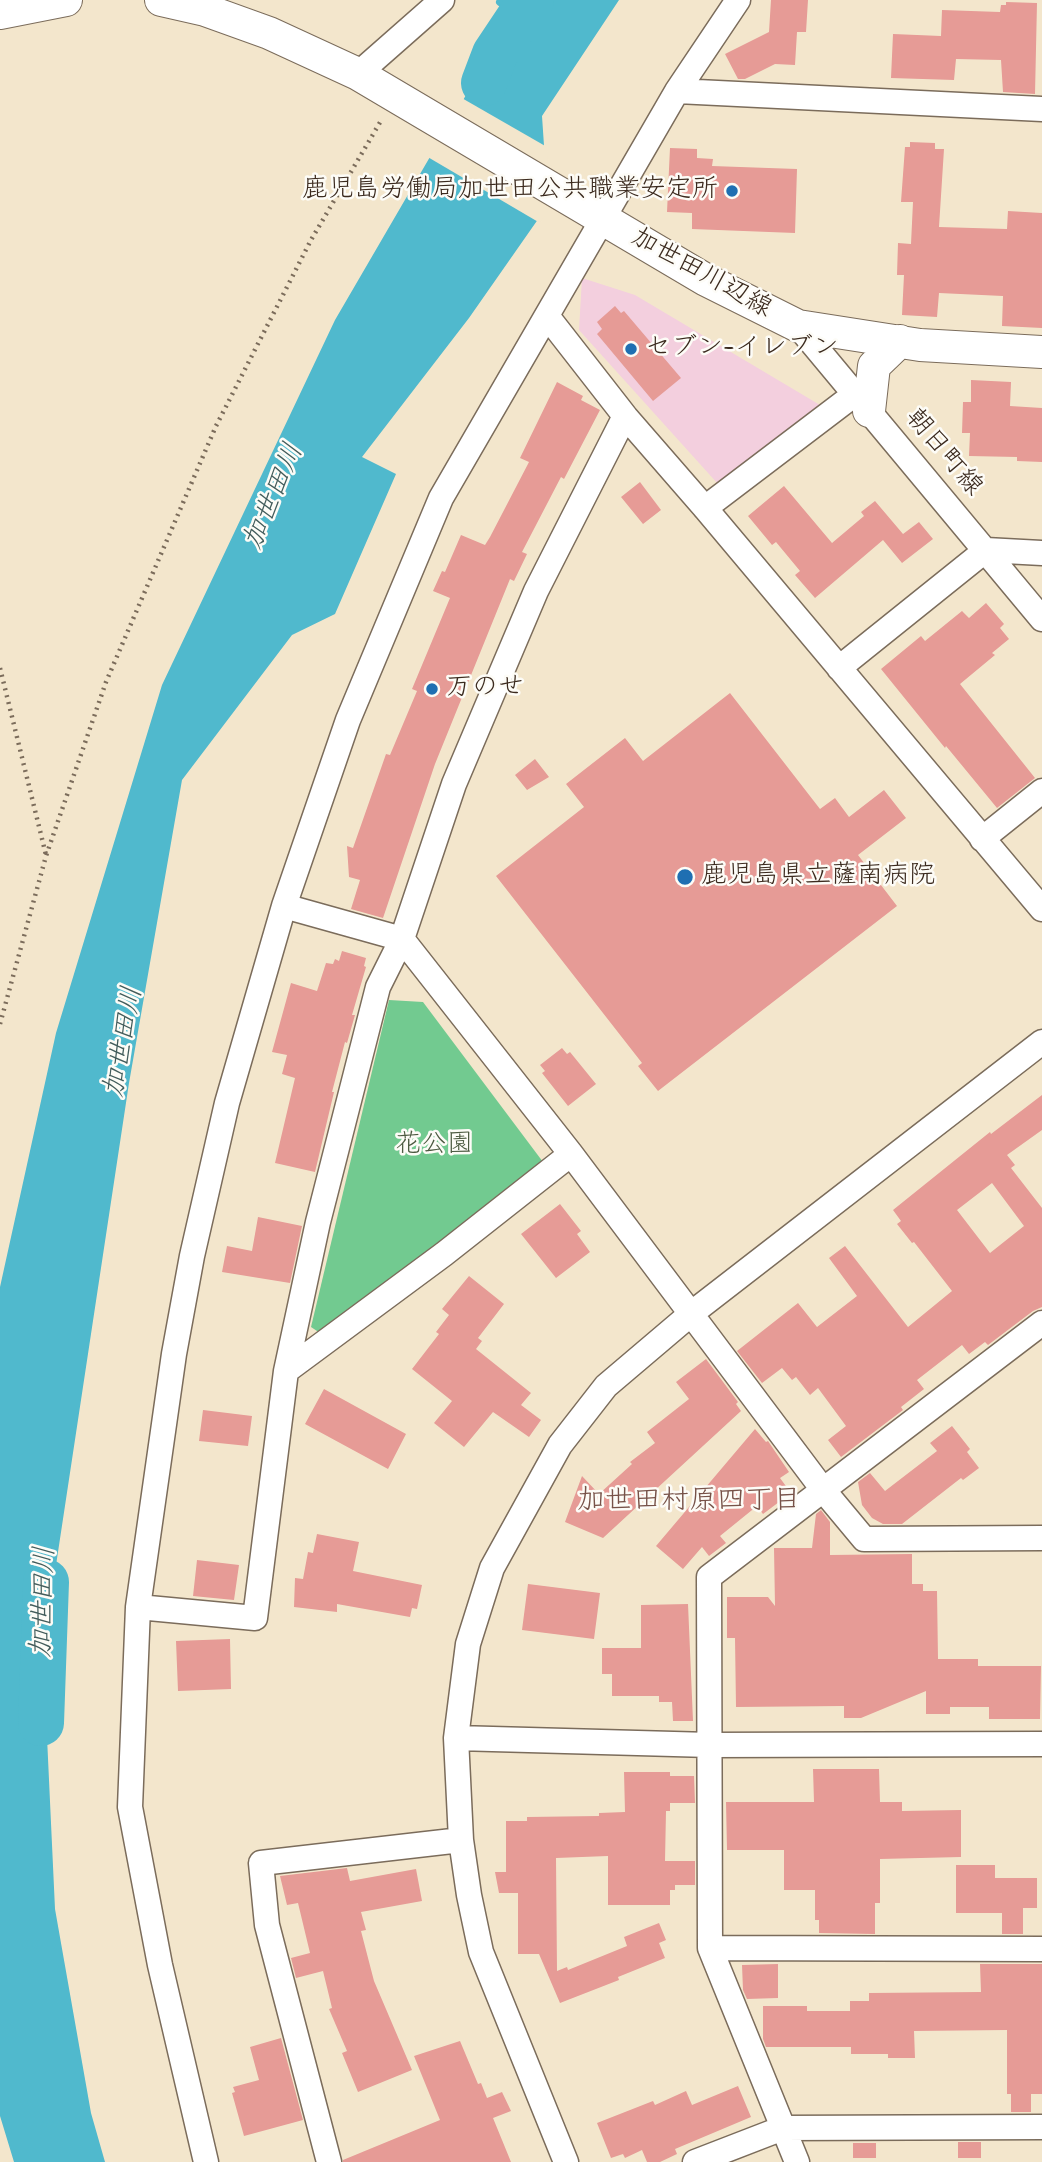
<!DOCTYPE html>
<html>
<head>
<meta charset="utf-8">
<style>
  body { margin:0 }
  canvas { display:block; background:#f3e6cc }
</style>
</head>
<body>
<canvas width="1042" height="2162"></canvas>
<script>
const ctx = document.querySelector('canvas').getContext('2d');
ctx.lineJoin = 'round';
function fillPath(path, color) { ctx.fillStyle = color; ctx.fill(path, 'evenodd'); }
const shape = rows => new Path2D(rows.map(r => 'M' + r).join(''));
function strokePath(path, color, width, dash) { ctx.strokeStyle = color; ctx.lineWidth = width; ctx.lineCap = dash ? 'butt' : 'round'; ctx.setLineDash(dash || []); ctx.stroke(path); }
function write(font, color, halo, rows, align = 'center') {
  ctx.font = font + ' Mynerve,"Klee One",sans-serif'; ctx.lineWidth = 5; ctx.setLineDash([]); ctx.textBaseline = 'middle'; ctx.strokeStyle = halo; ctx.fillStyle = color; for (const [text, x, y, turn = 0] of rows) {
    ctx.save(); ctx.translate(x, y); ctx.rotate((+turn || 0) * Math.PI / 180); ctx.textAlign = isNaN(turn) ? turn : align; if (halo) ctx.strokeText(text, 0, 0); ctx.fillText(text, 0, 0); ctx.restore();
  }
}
const built = shape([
  [582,278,635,295,820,405,815,414,718,484,579,330]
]);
const green = shape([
  [389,1000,423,1002,543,1162,320,1333,311,1327]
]);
const water = shape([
  [534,0,619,0,542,116,548,205,469,318,362,457,396,474,335,614,292,635,182,780,129,1083,43,1651,55,1909,91,2113,105,2162,14,2162,0,2116,0,1287,56,1033,162,685,335,320,480,71]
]);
const pier = shape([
  [460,97,547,147,552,206,540,223,426,156]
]);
const stream = shape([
  [500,2,520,16]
]);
const river = shape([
  [484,83,495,54,531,0],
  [41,1723,46,1582]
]);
const building = shape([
  [771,0,808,0,806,32,797,32,795,65,775,64,745,79,738,79,725,54,769,32],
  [1006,2,1037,3,1035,94,1003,92,1001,60,956,59,954,80,891,78,893,34,941,36,942,10,1000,12,1001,5,1006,5],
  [910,142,935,143,935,149,944,149,939,227,1007,229,1008,211,1042,213,1042,328,1002,326,1003,296,939,293,937,317,902,315,904,275,897,275,898,243,911,244,913,202,901,202,905,147,910,147],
  [670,148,697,149,697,158,713,159,712,166,797,169,795,233,692,229,692,213,667,212],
  [615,306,621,313,624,311,681,378,653,401,597,334,602,329,597,322],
  [971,380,1011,382,1010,406,1042,408,1042,462,1017,461,1017,457,969,456,970,433,962,433,963,402,971,402],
  [557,382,583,396,581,400,600,410,564,479,561,477,522,552,527,554,514,581,510,579,435,764,383,918,351,909,360,880,349,877,347,846,353,848,386,754,390,755,417,691,412,689,450,598,433,591,442,571,445,572,461,535,485,545,490,537,529,462,520,458],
  [640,482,661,510,643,524,621,497],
  [784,486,832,543,864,516,861,512,875,501,903,534,919,522,933,539,902,563,883,540,815,598,795,575,800,571,776,542,772,545,748,516],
  [986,603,1004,624,1000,628,1009,639,992,653,995,655,960,684,1035,778,997,808,946,746,945,748,881,669,921,636,925,641,962,611,969,618],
  [730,693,820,809,835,798,849,817,884,790,906,818,858,855,897,906,658,1091,638,1066,642,1063,496,876,584,807,566,784,625,738,643,761],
  [535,759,549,777,527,790,515,775],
  [342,951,366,958,364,966,366,967,352,1015,355,1015,347,1043,345,1042,332,1092,334,1092,315,1172,275,1163,295,1078,282,1074,287,1055,272,1052,291,983,317,991,326,963,333,964,335,959,339,961],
  [562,1048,567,1054,570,1052,596,1084,568,1106,542,1073,545,1071,540,1065],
  [1042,1095,1042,1130,1007,1155,1015,1165,1011,1168,1042,1208,1042,1307,1033,1311,988,1345,985,1342,969,1354,962,1345,917,1380,924,1389,901,1407,903,1410,841,1457,828,1440,846,1426,818,1388,810,1395,796,1377,792,1380,782,1368,762,1383,737,1351,798,1303,817,1327,857,1296,829,1258,845,1246,908,1327,952,1291,914,1242,912,1243,897,1224,901,1221,893,1210,990,1132,991,1134],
  [992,1183,1024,1226,990,1253,957,1210],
  [560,1204,581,1231,577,1234,590,1252,556,1278,521,1234],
  [258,1217,302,1226,290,1283,222,1272,227,1246,252,1251],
  [469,1276,504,1304,478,1338,482,1341,476,1349,531,1393,521,1405,541,1420,529,1437,493,1412,464,1447,434,1423,452,1401,412,1369,439,1334,436,1332,449,1315,442,1309],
  [706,1359,738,1402,736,1404,741,1411,603,1538,565,1522,582,1476,599,1494,632,1464,630,1462,655,1443,647,1432,689,1399,676,1382],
  [324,1389,406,1434,388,1469,305,1424],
  [203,1410,252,1416,248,1446,199,1441],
  [952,1426,970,1449,967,1452,979,1468,963,1480,961,1478,902,1524,883,1524,872,1518,862,1505,858,1482,870,1473,885,1491,937,1451,930,1443],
  [755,1429,766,1442,768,1441,789,1472,780,1478,791,1493,763,1514,757,1506,720,1536,726,1543,709,1556,702,1547,683,1569,656,1546],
  [821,1510,830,1522,830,1555,912,1554,912,1584,923,1584,923,1591,937,1591,938,1659,978,1659,978,1666,1041,1666,1040,1719,989,1719,989,1707,950,1707,950,1714,926,1714,926,1691,861,1718,844,1718,844,1706,736,1707,735,1638,727,1638,727,1597,768,1597,775,1606,774,1548,812,1548,816,1514],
  [317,1534,359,1542,353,1571,422,1585,417,1609,412,1608,410,1617,337,1604,337,1612,294,1607,295,1578,303,1579,308,1552,313,1553],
  [197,1560,239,1565,234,1600,193,1596],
  [528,1584,600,1593,594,1639,522,1630],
  [688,1604,693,1721,673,1721,672,1702,659,1702,659,1696,612,1696,612,1674,602,1674,602,1648,641,1648,641,1605],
  [230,1639,231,1689,178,1691,176,1641],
  [813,1769,879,1769,880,1802,902,1802,902,1811,961,1810,961,1857,880,1859,880,1903,875,1903,875,1934,819,1933,819,1920,815,1920,815,1890,784,1890,784,1850,727,1850,726,1802,814,1802],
  [624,1772,670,1772,670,1776,694,1776,695,1803,670,1803,670,1811,666,1811,665,1861,695,1861,695,1885,675,1885,675,1890,670,1890,670,1905,608,1905,608,1856,556,1858,557,1971,567,1967,568,1970,627,1946,624,1937,659,1923,666,1940,659,1943,665,1958,618,1977,619,1980,560,2003,539,1954,518,1954,518,1893,499,1893,495,1872,506,1872,506,1821,527,1821,527,1817,599,1816,599,1813,625,1812],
  [956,1865,995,1865,995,1878,1037,1878,1037,1908,1023,1908,1023,1934,1002,1934,1002,1913,956,1913],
  [347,1868,350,1881,416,1869,422,1901,361,1912,366,1930,361,1931,374,1981,412,2070,358,2092,342,2053,347,2051,329,2009,332,2008,323,1971,296,1978,291,1958,310,1953,298,1903,287,1905,280,1876],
  [778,1964,778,1998,747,1999,743,1990,742,1965],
  [980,1964,1042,1964,1042,2094,1031,2094,1031,2112,1011,2112,1011,2094,1007,2094,1007,2030,914,2031,915,2058,888,2058,888,2054,851,2054,851,2047,766,2047,763,2039,763,2006,807,2006,807,2011,850,2011,850,2001,869,2001,869,1993,981,1992],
  [281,2038,303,2120,244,2136,232,2093,235,2092,233,2087,259,2080,250,2047],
  [460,2041,478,2084,481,2083,487,2098,502,2092,511,2111,493,2118,511,2162,343,2162,343,2160,440,2120,414,2056],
  [738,2086,751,2117,675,2149,677,2154,660,2162,647,2162,642,2150,625,2158,623,2154,611,2158,597,2123,653,2101,655,2105,686,2091,692,2105],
  [958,2142,981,2142,981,2158,958,2158],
  [853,2143,876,2143,876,2158,853,2158]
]);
const path = shape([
  [0,668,46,855],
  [0,1024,46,856,106,682,216,426,311,240,382,119]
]);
const minor = shape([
  [358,74,442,0],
  [677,91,1042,109],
  [547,316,625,416,705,508,1042,909],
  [798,326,1042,619],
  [705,508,855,394],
  [839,668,986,550,1042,553],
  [982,839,1042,791],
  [284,906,402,939,571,1154,824,1491,864,1539,1042,1538],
  [286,1371,444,1254,571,1154],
  [138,1607,255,1618,286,1371,318,1222,378,987,402,939,454,784,536,591,625,416],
  [456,1738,710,1745,1042,1744],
  [710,1948,1042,1949],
  [206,2162,160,1965,130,1807,138,1607,174,1354,192,1256,227,1103,284,906,348,720,441,498,677,91,738,0],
  [329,2162,267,1925,261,1863,461,1840],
  [566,2162,481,1952,469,1895,461,1840,456,1738,468,1644,492,1568,560,1445,606,1386,692,1313,1042,1042],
  [695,2162,783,2128,1042,2127],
  [797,2162,710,1948,709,1577,1042,1323]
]);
const major = shape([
  [161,0,205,10,269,33,358,74,706,280,798,326,920,345,1042,352],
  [0,13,66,0],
  [869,411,874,366,900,341]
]);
const markers = [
  [732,191,7,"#1f6fb2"],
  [631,349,7,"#1f6fb2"],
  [432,689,7,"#1f6fb2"],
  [685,877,9,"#1f6fb2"]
];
const poiNames = [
  ["鹿児島労働局加世田公共職業安定所",718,191,"right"],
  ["セブン-イレブン",645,349],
  ["万のせ",446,689],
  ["鹿児島県立薩南病院",701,877]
];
const streetNames = [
  ["加世田川辺線",701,274,29],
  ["朝日町線",943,453,50]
];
const parkNames = [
  ["花公園",434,1146]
];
const waterNames = [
  ["加世田川",275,497,-67],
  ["加世田川",125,1042,-80],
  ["加世田川",45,1602,-88]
];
const neighbourhoodNames = [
  ["加世田村原四丁目",689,1502]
];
fillPath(built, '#f3cfde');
fillPath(green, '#72ca90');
fillPath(water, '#50b9cd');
fillPath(pier, '#f3e6cc');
strokePath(stream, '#50b9cd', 8);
strokePath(river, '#50b9cd', 46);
fillPath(building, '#e69b96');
strokePath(minor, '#7b6c5b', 27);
strokePath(major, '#7b6c5b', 34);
strokePath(path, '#7b6c5b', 4.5, [2, 5]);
strokePath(minor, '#fff', 24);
strokePath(major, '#fff', 32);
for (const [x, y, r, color] of markers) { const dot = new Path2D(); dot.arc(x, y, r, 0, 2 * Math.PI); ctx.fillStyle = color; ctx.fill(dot); strokePath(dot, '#fdfcf7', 2.5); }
write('26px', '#3b2a1e', '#fdfcf7', poiNames, 'left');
write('26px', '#3b2a1e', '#fdfcf7', streetNames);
write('26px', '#4c5a40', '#fdfcf7', parkNames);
write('italic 28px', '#425c5b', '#fdfcf7', waterNames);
write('28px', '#775248', '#fdfcf7', neighbourhoodNames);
</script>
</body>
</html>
